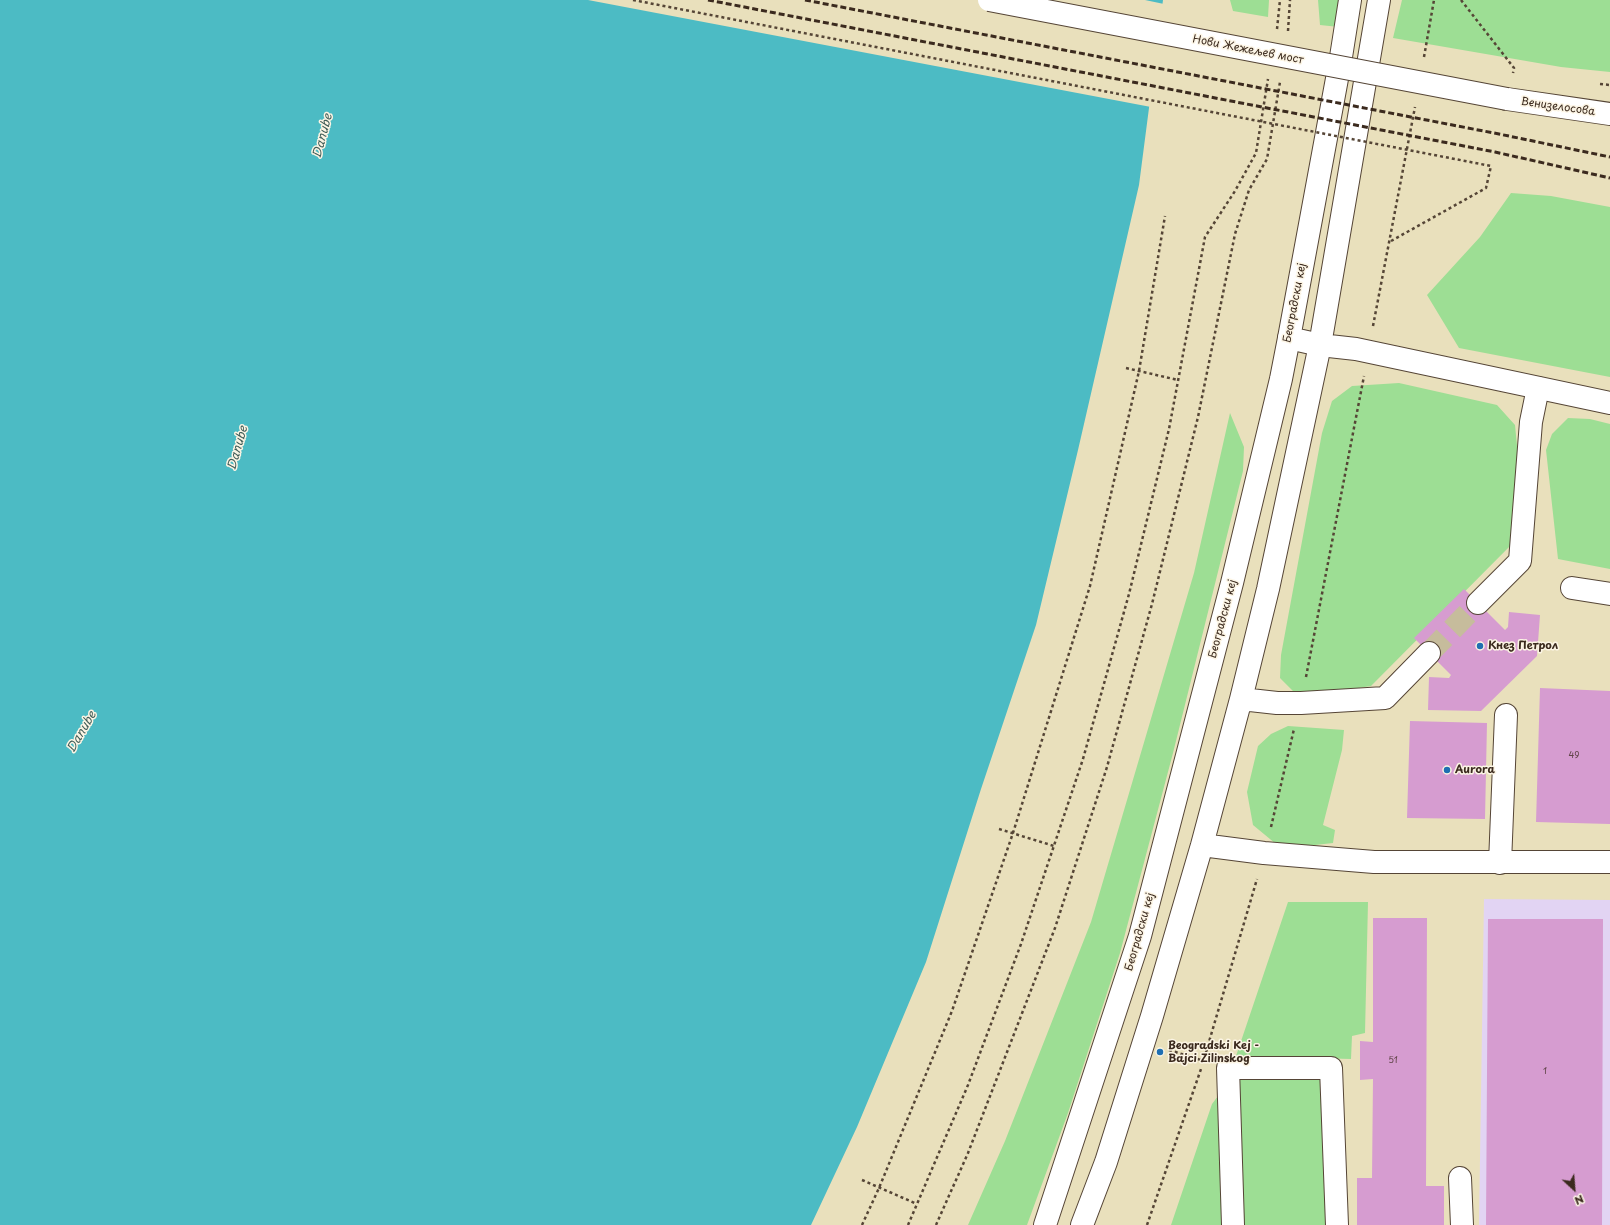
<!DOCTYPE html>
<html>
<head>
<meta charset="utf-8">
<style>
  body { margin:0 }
  #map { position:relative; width:1610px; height:1225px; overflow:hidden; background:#e9e0bc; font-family:"Playpen Sans",sans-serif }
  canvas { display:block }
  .north { position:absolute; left:1554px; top:1169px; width:40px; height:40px; -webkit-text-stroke:3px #fcf5e5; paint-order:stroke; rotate:154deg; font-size:11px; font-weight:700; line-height:16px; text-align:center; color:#3b2a1e }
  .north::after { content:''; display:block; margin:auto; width:14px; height:18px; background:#3b2a1e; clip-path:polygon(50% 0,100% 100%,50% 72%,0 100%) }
</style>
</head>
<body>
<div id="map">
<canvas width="1610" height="1225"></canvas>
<div class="north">N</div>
</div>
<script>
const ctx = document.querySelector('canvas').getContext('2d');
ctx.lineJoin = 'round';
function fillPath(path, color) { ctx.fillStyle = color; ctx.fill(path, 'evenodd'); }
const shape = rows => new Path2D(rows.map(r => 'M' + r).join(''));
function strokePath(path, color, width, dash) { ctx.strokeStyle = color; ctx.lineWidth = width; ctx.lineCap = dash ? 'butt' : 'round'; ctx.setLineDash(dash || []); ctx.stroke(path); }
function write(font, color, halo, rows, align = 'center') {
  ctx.font = font + ' "Playpen Sans",sans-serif'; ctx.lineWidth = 3; ctx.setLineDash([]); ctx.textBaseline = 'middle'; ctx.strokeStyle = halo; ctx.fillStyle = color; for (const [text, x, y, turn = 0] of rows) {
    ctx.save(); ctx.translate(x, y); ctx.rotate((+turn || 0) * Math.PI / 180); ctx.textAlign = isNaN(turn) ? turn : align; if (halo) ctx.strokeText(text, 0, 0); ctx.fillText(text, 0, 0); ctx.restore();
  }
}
const built = shape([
  [1484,899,1610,900,1610,1225,1479,1225]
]);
const green = shape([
  [1230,0,1269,0,1268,17,1233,11],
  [1318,0,1343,0,1339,27,1320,25],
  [1402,0,1610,0,1610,72,1561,67,1393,38],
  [1511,193,1551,196,1610,207,1610,377,1459,348,1427,295,1480,237],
  [1399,383,1497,405,1515,425,1518,456,1513,543,1371,686,1327,693,1294,692,1280,678,1281,655,1322,433,1332,401,1352,386],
  [1230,413,1244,447,1243,471,1173,753,1120,953,1068,1113,1027,1225,968,1225,1005,1141,1091,922,1194,573],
  [1568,418,1590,419,1610,424,1610,569,1558,559,1546,450,1552,434],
  [1288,726,1344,730,1342,750,1323,825,1335,830,1333,843,1297,847,1276,844,1253,825,1247,792,1258,746,1271,734],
  [1288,902,1368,902,1365,1033,1352,1036,1351,1059,1236,1056],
  [1322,1068,1328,1225,1244,1225,1235,1079],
  [1221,1092,1223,1225,1171,1225,1212,1104]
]);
const water = shape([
  [0,0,1163,0,1139,185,1078,450,1036,625,981,789,926,962,857,1127,811,1225,0,1225]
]);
const pier = shape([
  [588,0,1145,0,1164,4,1151,107]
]);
const building = shape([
  [1464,589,1505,630,1508,627,1509,612,1540,615,1537,656,1481,711,1428,710,1429,677,1449,678,1451,675,1414,638],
  [1540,688,1610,691,1610,824,1536,822],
  [1410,721,1487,723,1485,819,1407,818],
  [1373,918,1427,918,1426,1186,1444,1186,1444,1225,1357,1225,1357,1178,1372,1178,1373,1079,1360,1080,1360,1041,1373,1042],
  [1488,919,1603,919,1602,1225,1486,1225]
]);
const minorTunnel = shape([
  [1429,653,1478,603]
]);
const path = shape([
  [1461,0,1514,68,1513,73],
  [1277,29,1280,0],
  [1288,31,1290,0],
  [1424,57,1434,0],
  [1600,84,1610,85],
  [1391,241,1486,188,1491,166],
  [1373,326,1415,107],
  [1126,368,1178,380],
  [1306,677,1364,376],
  [1271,827,1294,729],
  [999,829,1054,846],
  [1169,1050,1204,1061],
  [1206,1052,1257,879],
  [862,1180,917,1204],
  [862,1225,879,1188,952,1011,1013,833,1090,586,1139,371,1165,216],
  [908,1225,968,1085,1021,944,1083,759,1129,594,1169,429,1205,237,1235,191,1256,153,1268,79],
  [936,1225,968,1153,1055,928,1107,767,1152,604,1198,417,1235,234,1249,190,1267,159,1280,82],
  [1147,1225,1201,1069]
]);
const minor = shape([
  [1572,588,1610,594],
  [1478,603,1520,561,1531,422,1538,388],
  [1241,699,1277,703,1301,703,1385,698,1429,653],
  [1202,845,1264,853,1374,862,1610,862],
  [1500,863,1506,715],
  [1460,1178,1462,1225],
  [1045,1225,1140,936,1232,583,1281,379,1289,338],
  [1082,1225,1106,1162,1152,1016,1202,845,1241,699,1268,589,1320,345],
  [1233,1225,1228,1068,1331,1068,1337,1225]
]);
const major = shape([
  [1350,0,1341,57,1289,338,1320,345,1356,349,1610,403],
  [1507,99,1610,114],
  [1320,345,1379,0]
]);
const rail = shape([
  [708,0,1495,152,1610,178],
  [805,0,1499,134,1610,157]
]);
const pathBridge = shape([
  [633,0,1491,166]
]);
const majorBridge = shape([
  [989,0,1507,99]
]);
const markers = [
  [1480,646,4,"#1f6fb2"],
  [1447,770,4,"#1f6fb2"],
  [1160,1052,4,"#1f6fb2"]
];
const numberNames = [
  ["49",1574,756],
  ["51",1393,1061],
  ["1",1545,1072]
];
const streetNames = [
  ["Нови Жежељев мост",1248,50,11],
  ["Венизелосова",1558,107,8],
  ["Београдски кеј",1295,303,-79],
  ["Београдски кеј",1223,619,-75],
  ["Београдски кеј",1140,932,-74]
];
const poiNames = [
  ["Кнез Петрол",1488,646],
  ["Aurora",1455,770],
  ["Beogradski Kej -",1168,1046],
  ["Bajci Zilinskog",1168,1059]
];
const waterNames = [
  ["Danube",323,136,-75],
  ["Danube",238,448,-74],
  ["Danube",82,732,-60]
];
fillPath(built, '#e2d4f3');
fillPath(green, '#9dde94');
fillPath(water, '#4cbbc4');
fillPath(pier, '#e9e0bc');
fillPath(building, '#d69cd0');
strokePath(minorTunnel, '#c6bc9c', 22, [22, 11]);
strokePath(minor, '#554536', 24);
strokePath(major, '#554536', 24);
strokePath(path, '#554536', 2.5, [3, 3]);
strokePath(minor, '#fff', 22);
strokePath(major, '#fff', 22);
strokePath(rail, '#3b2a1e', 3, [6, 3]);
strokePath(majorBridge, '#554536', 24, []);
strokePath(pathBridge, '#554536', 2.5, [3, 3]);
strokePath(majorBridge, '#fff', 22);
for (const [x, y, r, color] of markers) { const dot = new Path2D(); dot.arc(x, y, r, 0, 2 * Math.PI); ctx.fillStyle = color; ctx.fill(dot); strokePath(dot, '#fcf5e5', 1.5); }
write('9px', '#62464a', null, numberNames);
write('11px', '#3b2a1e', '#fcf5e5', streetNames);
write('bold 11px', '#3b2a1e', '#fcf5e5', poiNames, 'left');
write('italic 12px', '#415d58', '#fcf5e5', waterNames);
</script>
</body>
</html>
